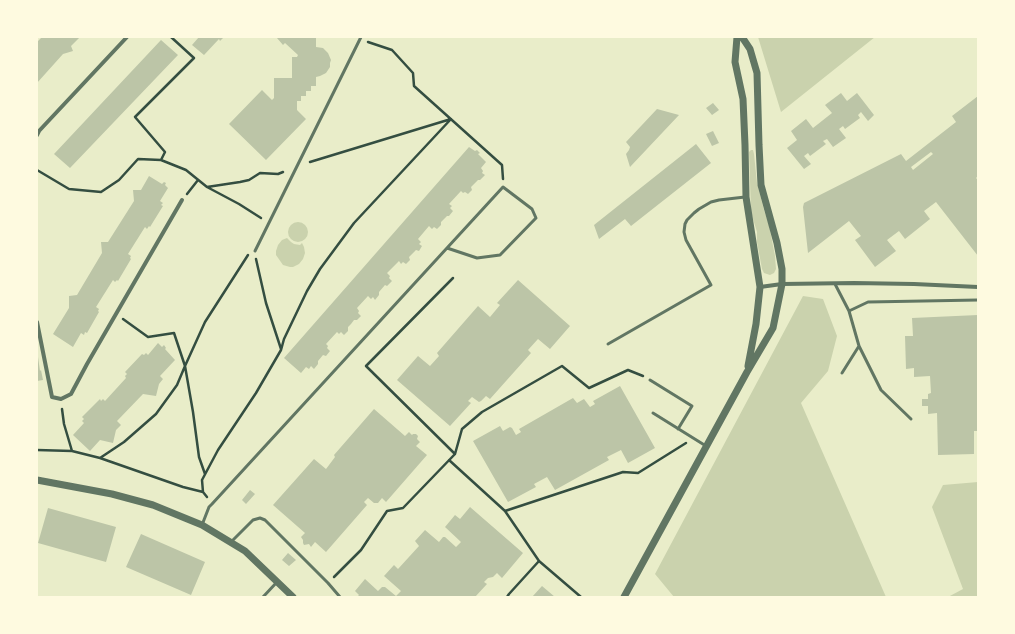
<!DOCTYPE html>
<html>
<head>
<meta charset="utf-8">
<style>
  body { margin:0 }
  #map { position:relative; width:1015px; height:634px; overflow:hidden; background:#e9edc9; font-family:Raleway,sans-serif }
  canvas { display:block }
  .frame { position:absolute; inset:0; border:38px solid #fefae0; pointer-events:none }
</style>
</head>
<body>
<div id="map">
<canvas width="1015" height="634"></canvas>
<div class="frame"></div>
</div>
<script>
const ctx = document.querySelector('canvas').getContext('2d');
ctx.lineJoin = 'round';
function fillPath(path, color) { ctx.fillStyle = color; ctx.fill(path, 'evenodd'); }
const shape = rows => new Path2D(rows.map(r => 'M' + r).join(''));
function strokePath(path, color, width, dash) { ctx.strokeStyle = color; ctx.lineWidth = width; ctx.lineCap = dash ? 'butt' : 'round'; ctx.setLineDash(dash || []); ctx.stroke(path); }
const green = shape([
  [758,37,875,37,781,112],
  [751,150,753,150,754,154,757,183,764,210,769,225,775,256,776,269,774,273,770,275,764,273,762,269,757,242,757,232,753,219,751,211,749,152],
  '288 232a10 10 0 1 1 20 0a10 10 0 1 1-20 0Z',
  [287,238,291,242,294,244,300,245,302,243,304,247,305,253,303,259,299,264,293,267,290,267,283,265,276,255,276,251,278,245,282,240],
  [803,296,823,299,837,336,828,371,801,403,886,597,674,597,655,574],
  [978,482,978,597,948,597,963,589,932,507,943,485]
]);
const building = shape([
  [42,37,80,37,71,46,73,51,63,54,37,83,37,42],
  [199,37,224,37,220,41,219,39,204,55,192,45],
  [278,37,316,37,316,47,323,48,328,53,331,60,330,63,330,67,326,73,320,76,316,77,316,86,311,86,311,91,306,91,306,96,301,96,301,101,297,101,297,110,306,119,266,160,229,124,262,90,272,100,274,98,274,78,292,78,292,57,297,57,298,55,285,43,283,45,277,38],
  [161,40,178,55,70,168,54,154],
  [841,93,847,101,857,93,874,115,868,121,861,112,858,115,860,118,845,129,843,126,839,129,846,138,833,147,827,139,823,141,826,144,810,156,808,153,804,156,811,164,804,169,787,148,797,140,791,131,806,119,813,128,832,113,825,105],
  [978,96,978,176,976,178,978,180,978,256,936,202,924,211,930,219,905,239,899,231,887,240,896,251,875,267,855,240,861,236,849,221,808,253,803,207,804,203,901,154,906,161,956,122,952,116],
  [931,152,933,154,913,170,911,167],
  [713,103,719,110,712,115,706,108],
  [657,109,679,115,630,167,626,154,629,150,630,147,626,142],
  [713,131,719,143,712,146,706,134],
  [696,144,711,163,631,226,625,219,599,239,594,225],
  [469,147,475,151,477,150,480,153,478,154,486,162,481,168,483,171,482,173,485,175,480,180,478,180,471,187,472,190,468,194,465,192,463,193,461,191,449,204,452,206,450,208,453,211,449,216,447,216,441,222,441,225,437,229,434,227,432,229,429,226,418,239,421,242,419,244,422,246,419,251,416,250,409,257,410,260,406,264,403,262,401,264,399,261,387,273,390,276,389,278,392,281,387,286,385,285,379,292,379,295,375,300,373,297,371,299,368,296,357,308,359,311,358,313,361,316,357,320,354,320,351,324,348,327,348,331,344,335,341,332,339,334,337,332,326,344,328,346,327,348,330,351,326,356,323,355,318,361,318,364,314,369,311,366,309,369,306,367,301,373,284,358],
  [149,176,162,184,164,182,166,183,165,185,168,188,160,201,163,203,161,205,163,206,150,227,149,226,147,229,145,227,128,254,131,256,130,258,131,259,118,281,117,280,115,282,113,280,96,307,99,309,98,311,99,312,87,333,85,332,84,335,81,333,73,347,53,334,69,308,69,296,77,295,102,253,101,242,108,242,134,201,133,190,141,190],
  [518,280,570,326,550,349,538,339,528,350,531,353,490,399,486,396,481,401,479,402,472,397,468,401,471,403,450,426,397,380,418,356,430,366,439,356,437,353,478,306,490,317,500,305,497,303],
  [978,315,978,431,974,431,974,454,938,455,937,413,928,414,928,406,922,406,922,399,928,399,928,394,931,393,930,376,914,377,914,368,906,369,905,336,913,336,912,318],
  [158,343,162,347,164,345,166,348,165,349,175,360,160,376,163,379,159,384,156,396,143,394,117,421,121,425,116,430,113,443,100,440,90,451,73,435,84,423,82,421,84,419,82,417,100,399,101,401,103,399,105,401,126,378,125,376,127,374,125,372,142,354,144,355,146,353,148,355],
  [37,357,38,357,40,371,41,370,43,380,37,381],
  [620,386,655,448,628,463,621,450,607,457,609,460,555,490,547,477,534,484,536,487,508,502,473,441,500,426,503,431,510,427,512,428,516,435,521,432,519,429,573,398,577,403,584,399,590,407,595,404,593,401],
  [374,409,405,436,409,432,412,435,413,434,416,434,418,436,417,439,420,442,416,446,427,455,386,502,382,498,378,503,374,503,368,498,364,502,367,505,326,552,315,542,311,547,309,544,304,545,303,543,303,540,301,537,305,533,273,505,314,459,326,469,335,457,334,455],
  [250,490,255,494,246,504,242,500],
  [470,507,523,553,502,578,497,573,493,577,488,578,484,582,487,584,475,597,357,597,359,595,355,591,365,579,378,591,382,587,385,587,396,596,401,591,384,576,394,565,398,569,419,546,415,541,425,530,439,542,443,537,445,537,456,547,461,542,445,527,455,515,460,519],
  [48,508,116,527,106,562,38,543],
  [141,534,205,562,191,595,126,567],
  [288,553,296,560,289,566,282,560],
  [542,586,555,597,532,597]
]);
const path = shape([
  [368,42,392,50,413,73,414,86,502,165,503,179],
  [161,160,165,152,135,117,194,58,171,37],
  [37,170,69,189,101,192,119,180,138,159,161,160,186,170,207,187,239,204,261,218],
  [207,187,240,182,249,180,260,173,278,174,283,172],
  [187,194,198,180],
  [256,259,266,303,281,349],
  [453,278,366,366,455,454],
  [123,319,148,337,174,333,185,366,193,412,199,457,205,474],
  [62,409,64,424,72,451],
  [37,450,72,451,100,458,183,487,203,492],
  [100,458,124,442,156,414,177,385,185,366,205,322,248,255],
  [449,460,505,511,539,561,581,597],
  [207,497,203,492,202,480,218,450,256,393,281,350,284,339,307,291,320,269,354,223,451,119,310,162],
  [505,511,623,472,638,473,686,443],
  [334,577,361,550,387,511,403,508,455,454,462,429,482,412,562,366,589,388,628,370,643,376],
  [507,597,509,594,539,561]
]);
const service = shape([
  [255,251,361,37],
  [835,284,849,311,859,346,842,373],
  [849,311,868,302,978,300],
  [608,344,711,285,686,240,684,232,685,224,687,220,694,213,699,209,711,202,719,200,745,197],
  [859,346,881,390,911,419],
  [650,380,692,406,678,429],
  [653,413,706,446],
  [202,525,209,507,212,504,447,248,503,187,532,209,536,218,500,255,477,258,447,248],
  [231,542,253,520,260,518,265,520,328,583,340,597],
  [263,597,277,582]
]);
const minor = shape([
  [37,135,39,131,127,37],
  [760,287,782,284,854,283,914,284,978,287],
  [37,322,52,397,61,399,71,394,87,364,182,200]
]);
const tertiary = shape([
  [737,37,735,62,743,99,745,145,746,197,760,287,756,324,748,366],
  [37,480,112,494,153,505,202,525,245,551,293,597],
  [624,597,747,372,773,328,782,284,782,269,777,243,761,185,759,145,757,73,750,49,742,37]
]);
fillPath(green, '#cad2ad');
fillPath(building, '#bcc5a7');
strokePath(path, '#344e41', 2.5);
strokePath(service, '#617663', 3);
strokePath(minor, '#617663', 4);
strokePath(tertiary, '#617663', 7);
</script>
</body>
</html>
